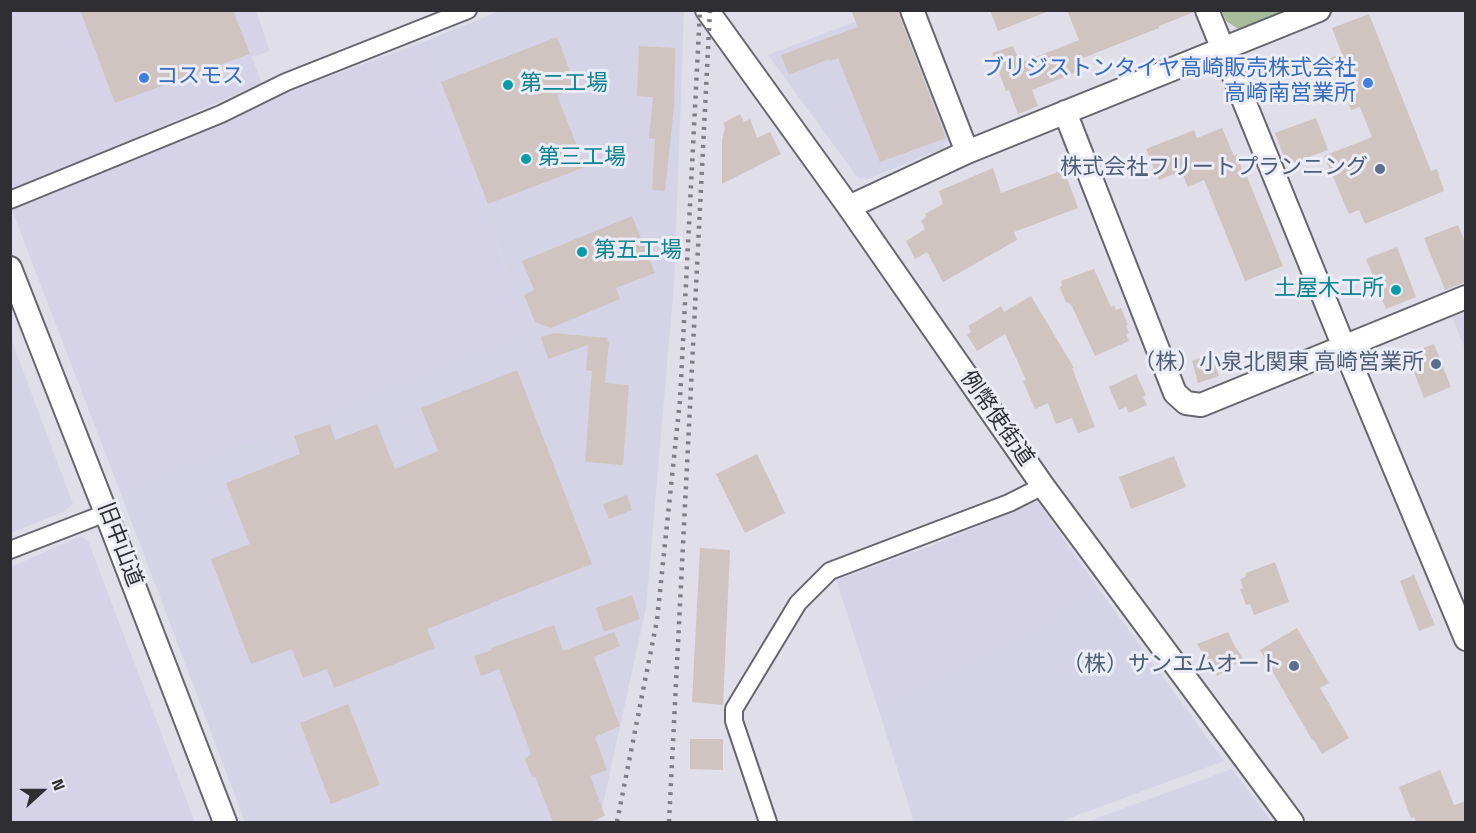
<!DOCTYPE html>
<html>
<head>
<meta charset="utf-8">
<style>
  body { margin:0 }
  #map { position:relative; width:1476px; height:833px; overflow:hidden; background:#dfdee9; font-family:"Titillium Web",sans-serif }
  canvas { display:block }
  .frame { position:absolute; inset:0; border:12px solid #2f2e32; pointer-events:none }
  .north { position:absolute; left:12px; top:761px; width:60px; height:60px; -webkit-text-stroke:4px #ececf6; paint-order:stroke; rotate:69deg; font-size:16px; font-weight:700; line-height:24px; text-align:center; color:#2f2e32 }
  .north::after { content:''; display:block; margin:auto; width:21px; height:27px; background:#2f2e32; clip-path:polygon(50% 0,100% 100%,50% 72%,0 100%) }
</style>
</head>
<body>
<div id="map">
<canvas width="1476" height="833"></canvas>
<div class="frame"></div>
<div class="north">N</div>
</div>
<script>
const ctx = document.querySelector('canvas').getContext('2d');
ctx.lineJoin = 'round';
function fillPath(path, color) { ctx.fillStyle = color; ctx.fill(path, 'evenodd'); }
const shape = rows => new Path2D(rows.map(r => 'M' + r).join(''));
function strokePath(path, color, width, dash) { ctx.strokeStyle = color; ctx.lineWidth = width; ctx.lineCap = dash ? 'butt' : 'round'; ctx.setLineDash(dash || []); ctx.stroke(path); }
function write(font, color, halo, rows, align = 'center') {
  ctx.font = font + ' "Titillium Web","Noto Sans JP",sans-serif'; ctx.lineWidth = 6; ctx.setLineDash([]); ctx.textBaseline = 'middle'; ctx.strokeStyle = halo; ctx.fillStyle = color; for (const [text, x, y, turn = 0] of rows) {
    ctx.save(); ctx.translate(x, y); ctx.rotate((+turn || 0) * Math.PI / 180); ctx.textAlign = isNaN(turn) ? turn : align; if (halo) ctx.strokeText(text, 0, 0); ctx.fillText(text, 0, 0); ctx.restore();
  }
}
const commercial = shape([
  [10,11,256,11,270,51,252,57,262,83,11,192],
  [423,42,528,330,420,380,356,398,332,414,263,445,241,444,121,494,12,210,234,117,274,97],
  [1465,312,1465,349,1452,317],
  [1037,501,1101,592,879,711,836,580,934,545],
  [81,536,88,541,195,822,11,822,11,567]
]);
const built = shape([
  [500,11,684,11,674,284,646,608,599,822,245,822,121,494,241,444,263,445,332,414,356,398,420,380,528,330,423,42],
  [883,11,905,11,952,133,944,148,868,179,858,178,768,55],
  [10,336,73,504,63,512,11,533],
  [1101,592,1224,761,1078,815,1062,822,913,822,910,809,879,711],
  [1232,769,1272,822,1084,822,1089,821]
]);
const green = shape([
  [1222,11,1290,11,1240,30,1226,21]
]);
const building = shape([
  [80,10,233,10,250,54,115,103],
  [851,10,897,10,946,138,880,162,838,58,830,61,829,59,789,75,781,55,858,27],
  [990,10,1049,10,1049,11,998,31],
  [1067,10,1194,10,1194,12,1159,26,1159,28,1078,60,1082,70,1032,90,1038,106,1018,114,1009,90,1006,91,992,53,1013,46,1020,63,1079,40],
  [1369,14,1431,171,1437,169,1444,191,1365,224,1359,210,1349,214,1324,156,1372,137,1360,107,1351,110,1330,58,1342,54,1332,28],
  [557,37,576,87,557,95,585,167,488,204,441,82],
  [639,46,675,48,674,107,665,191,652,190,655,139,649,138,653,97,637,96],
  [740,114,744,122,750,119,757,138,770,132,781,154,722,184,722,140,725,128,723,123],
  [1316,118,1328,150,1287,165,1275,133],
  [1222,128,1234,156,1237,154,1242,170,1244,169,1283,266,1245,281,1204,180,1188,187,1181,171,1159,180,1146,149,1194,130,1197,138],
  [993,168,1001,193,1064,170,1078,208,1014,232,1017,240,943,282,927,252,915,259,906,241,925,229,921,221,926,217,925,214,943,204,939,191],
  [632,216,655,273,616,288,620,299,551,328,535,322,524,295,534,290,522,261],
  [1458,225,1466,244,1466,282,1445,290,1424,238],
  [1397,247,1416,297,1386,309,1366,259],
  [1094,269,1111,307,1114,305,1116,310,1121,308,1128,325,1126,326,1129,333,1126,335,1129,341,1095,356,1071,304,1066,302,1060,288,1062,285,1061,281],
  [1031,296,1074,368,1072,368,1095,427,1078,433,1072,418,1056,424,1048,403,1035,409,1023,381,1026,380,1005,334,977,351,967,335,971,332,968,326,1001,306,1004,312],
  [554,333,608,338,607,341,609,342,605,383,629,385,623,465,585,462,592,371,586,370,588,345,548,359,541,337],
  [1434,344,1451,387,1424,398,1407,354],
  [1211,354,1219,376,1198,383,1192,361],
  [517,370,592,564,491,603,491,604,427,629,435,648,334,688,327,669,303,678,292,649,251,664,211,559,250,544,226,483,300,454,294,436,330,424,335,440,377,424,395,469,438,451,421,408],
  [1136,374,1146,395,1143,397,1147,405,1129,413,1126,407,1119,410,1109,387],
  [757,454,785,513,745,533,716,474],
  [1174,456,1186,487,1131,509,1119,477],
  [627,495,632,510,609,519,603,504],
  [700,548,730,550,723,705,692,702],
  [1275,562,1289,602,1254,615,1250,604,1246,605,1240,589,1243,588,1240,579,1245,577,1246,573],
  [1414,575,1435,625,1419,631,1400,581],
  [632,595,640,619,604,632,596,608],
  [554,625,563,651,614,632,620,646,594,657,620,726,595,737,607,770,590,776,605,816,589,822,553,822,535,776,532,777,525,759,531,754,499,669,481,676,474,656,492,650,491,648],
  [1297,628,1329,683,1320,688,1349,738,1322,754,1313,739,1312,740,1260,650],
  [1228,632,1233,643,1243,659,1217,676,1197,644],
  [348,704,380,785,331,804,300,723],
  [690,739,723,739,723,770,690,769],
  [1440,770,1454,805,1466,801,1466,822,1416,822,1414,817,1411,818,1399,787]
]);
const street = shape([
  [10,200,221,114,286,82,468,10],
  [10,550,106,513],
  [768,822,734,721,734,709,798,603,830,571,1009,503,1043,486]
]);
const secondary = shape([
  [707,10,849,207,1043,486,1292,822],
  [912,10,967,152],
  [1207,10,1344,347,1466,639],
  [1065,112,1175,393,1186,403,1201,405,1466,297],
  [849,207,967,152,1319,10],
  [10,268,106,513,225,822]
]);
const rail = shape([
  [617,822,657,620,680,400,700,10],
  [669,822,710,10]
]);
const markers = [
  [144,78,6,"#3f7fe0"],
  [1368,83,6,"#3f7fe0"],
  [508,85,6,"#0f9aa8"],
  [526,159,6,"#0f9aa8"],
  [1380,169,6,"#5c6f8a"],
  [582,252,6,"#0f9aa8"],
  [1396,290,6,"#0f9aa8"],
  [1436,364,6,"#5c6f8a"],
  [1294,666,6,"#5c6f8a"]
];
const shopNames = [
  ["ブリジストンタイヤ高崎販売株式会社",1356,70],
  ["高崎南営業所",1356,95],
  ["コスモス",156,78,"left"]
];
const cultureNames = [
  ["第二工場",520,85],
  ["第三工場",538,159],
  ["第五工場",594,252],
  ["土屋木工所",1384,290,"right"]
];
const serviceNames = [
  ["株式会社フリートプランニング",1368,169],
  ["（株）小泉北関東 高崎営業所",1424,364],
  ["（株）サンエムオート",1282,666]
];
const streetNames = [
  ["例幣使街道",996,419,55],
  ["旧中山道",119,545,69]
];
fillPath(commercial, '#d6d3e8');
fillPath(built, '#d5d4e6');
fillPath(green, '#a8bb9b');
fillPath(building, '#cfc4c0');
strokePath(street, '#66666f', 20);
strokePath(secondary, '#66666f', 26);
strokePath(street, '#fff', 16);
strokePath(secondary, '#fff', 22);
strokePath(rail, '#7e7d84', 4.5, [3, 6]);
for (const [x, y, r, color] of markers) { const dot = new Path2D(); dot.arc(x, y, r, 0, 2 * Math.PI); ctx.fillStyle = color; ctx.fill(dot); strokePath(dot, '#ececf6', 2); }
write('22px', '#366cbe', '#ececf6', shopNames, 'right');
write('22px', '#0d838f', '#ececf6', cultureNames, 'left');
write('22px', '#4e5e75', '#ececf6', serviceNames, 'right');
write('22px', '#2f2e32', '#ececf6', streetNames);
</script>
</body>
</html>
